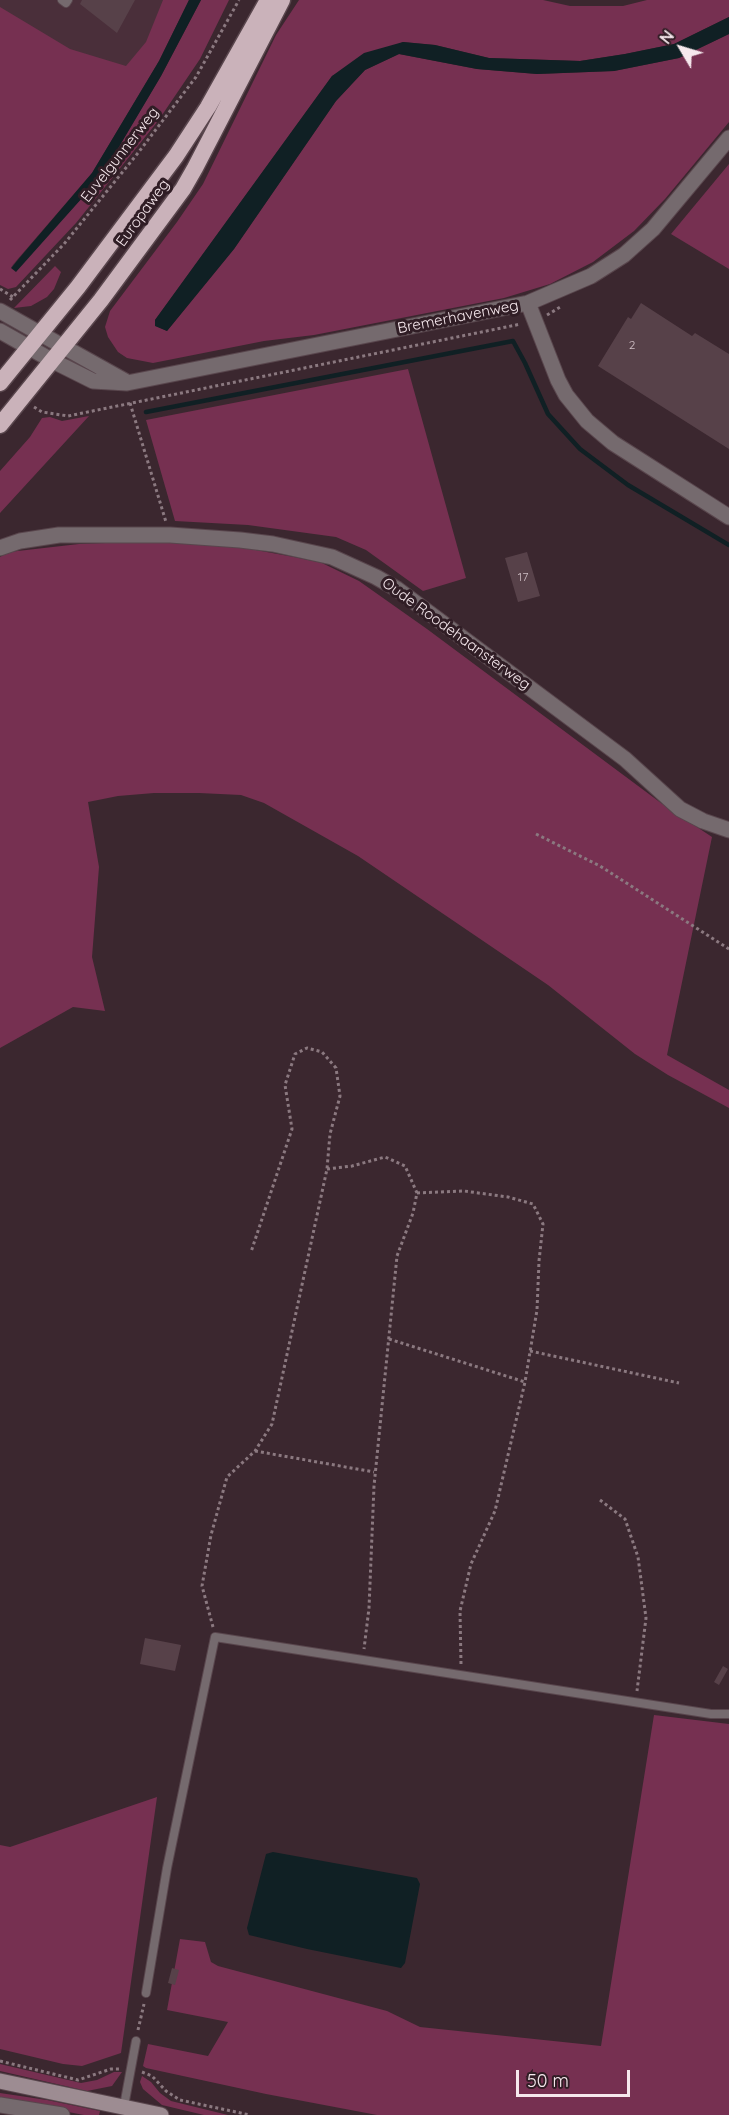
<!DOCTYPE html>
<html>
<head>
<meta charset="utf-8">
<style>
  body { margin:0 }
  #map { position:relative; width:729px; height:2115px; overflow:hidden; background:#3b272f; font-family:Quicksand,sans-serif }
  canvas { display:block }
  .north { position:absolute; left:651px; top:18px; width:60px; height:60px; -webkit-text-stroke:4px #301d25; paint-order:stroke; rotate:308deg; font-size:16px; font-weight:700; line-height:24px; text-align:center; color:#f6e8ed }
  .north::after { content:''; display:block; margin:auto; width:21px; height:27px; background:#f6e8ed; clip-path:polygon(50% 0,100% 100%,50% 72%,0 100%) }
  .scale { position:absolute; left:516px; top:2070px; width:114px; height:27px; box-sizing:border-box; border:3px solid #f6e8ed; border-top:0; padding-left:8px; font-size:18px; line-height:21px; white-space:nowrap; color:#f6e8ed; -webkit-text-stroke:4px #301d25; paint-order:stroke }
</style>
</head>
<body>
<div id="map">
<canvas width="729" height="2115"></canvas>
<div class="north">N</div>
<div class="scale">50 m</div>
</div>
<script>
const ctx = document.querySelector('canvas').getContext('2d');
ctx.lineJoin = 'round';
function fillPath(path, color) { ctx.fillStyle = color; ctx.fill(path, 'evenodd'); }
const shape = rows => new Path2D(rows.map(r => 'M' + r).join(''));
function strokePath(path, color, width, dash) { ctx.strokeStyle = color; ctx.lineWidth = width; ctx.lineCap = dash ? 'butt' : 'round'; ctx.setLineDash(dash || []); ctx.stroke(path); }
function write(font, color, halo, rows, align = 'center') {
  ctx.font = font + ' Quicksand,sans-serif'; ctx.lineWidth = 6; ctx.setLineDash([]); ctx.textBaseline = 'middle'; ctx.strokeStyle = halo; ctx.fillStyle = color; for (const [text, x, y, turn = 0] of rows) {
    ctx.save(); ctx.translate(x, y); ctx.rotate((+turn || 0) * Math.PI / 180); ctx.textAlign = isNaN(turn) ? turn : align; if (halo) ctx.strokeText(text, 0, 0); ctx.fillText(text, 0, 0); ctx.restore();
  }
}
const built = shape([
  [0,0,173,0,87,153,0,257]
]);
const green = shape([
  [163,0,189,0,159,61,92,173,11,267,67,214,100,178,161,76,201,0,229,0,200,59,158,121,76,223,16,287,8,289,0,285,0,7,70,49,126,66,146,42],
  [299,0,543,0,570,6,623,6,647,0,729,0,729,17,674,44,625,54,580,61,489,58,435,45,403,42,332,76,155,320,156,326,167,331,234,249,336,101,365,70,399,54,477,69,537,74,614,71,679,58,729,34,729,122,665,199,634,231,593,262,550,284,504,298,314,335,264,341,153,363,127,358,118,352,108,337,105,327,110,311,177,222,203,184,276,35],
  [729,164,729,269,671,234],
  [55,266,61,272,54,289,47,297,31,306,14,308],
  [408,369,466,578,423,591,366,550,336,537,248,525,175,521,146,420],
  [89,416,0,513,0,471,30,437,42,418,50,417,62,421],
  [157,541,234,546,294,557,322,563,359,581,427,629,661,803,712,837,667,1055,729,1090,729,1108,668,1075,635,1054,548,985,358,856,264,803,241,795,199,793,154,793,118,796,88,802,99,867,92,957,105,1011,73,1007,0,1048,0,557,9,552,79,544],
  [654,1715,729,1724,729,2115,377,2115,266,2094,146,2068,143,2066,148,2044,208,2056,228,2022,167,2010,180,1939,205,1942,211,1962,218,1966,387,2011,420,2027,601,2046],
  [157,1797,121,2053,82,2066,63,2064,0,2049,0,1845,10,1847],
  [0,2064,81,2083,97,2080,114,2072,122,2072,112,2086,87,2091,0,2071],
  [142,2076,151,2082,160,2093,171,2101,228,2115,204,2115,162,2105,143,2089,140,2082],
  [0,2093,47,2100,100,2111,99,2115,84,2115,0,2099]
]);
const water = shape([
  [189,0,201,0,161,76,116,152,100,178,16,272,11,268,92,173,159,61],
  [729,17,729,34,679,58,614,71,537,74,477,69,399,54,365,70,336,101,234,249,167,331,155,326,155,320,332,76,364,53,403,42,435,45,489,58,580,61,625,54,674,44],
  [273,1852,417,1878,420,1884,405,1963,401,1968,307,1949,249,1935,247,1928,266,1854]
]);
const stream = shape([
  [146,412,513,341,525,363,548,414,580,449,628,485,729,545]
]);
const building = shape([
  [82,0,135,0,117,33,80,4],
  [641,303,692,336,695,333,729,354,729,449,598,366,628,317,631,319],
  [527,552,540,596,518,602,505,558],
  [145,1638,181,1645,175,1671,140,1664],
  [723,1666,728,1669,719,1685,714,1682],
  [172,1968,179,1970,175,1985,168,1983]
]);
const path = shape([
  [0,289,13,297],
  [10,300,64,244,138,153,196,77,239,0],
  [547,315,562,306],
  [130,403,166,522],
  [34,407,42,412,68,416,521,324],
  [536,834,600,866,729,949],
  [327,1169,352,1166,385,1157,405,1166,417,1193,413,1213,397,1256,374,1486,369,1608,364,1649],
  [417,1193,464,1191,508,1197,533,1204,543,1224,539,1261,537,1310,525,1382,495,1511,471,1564,460,1611,461,1664],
  [389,1339,525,1382],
  [530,1351,679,1383],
  [255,1451,374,1472],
  [600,1500,625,1519,638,1557,646,1618,637,1691],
  [213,1627,202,1586,211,1535,227,1477,255,1451,272,1424,327,1169,330,1134,340,1096,336,1068,322,1052,307,1048,295,1054,285,1085,292,1129,251,1252],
  [138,2030,144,2004],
  [0,2061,78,2080,111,2069,120,2069],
  [142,2072,152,2076,166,2091,180,2100,250,2115]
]);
const service = shape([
  [62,0,66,3,68,0],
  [146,1993,167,1868,215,1637,711,1714,729,1714],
  [124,2106,136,2041]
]);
const minor = shape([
  [528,303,558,380,566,395,587,421,613,443,729,517],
  [64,347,125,381],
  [53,361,93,381,127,383,528,303,591,276,624,255,653,229,729,138],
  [0,548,20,541,59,535,170,535,240,540,273,544,332,557,376,577,397,589,625,759,680,809,703,821,729,830],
  [0,2105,62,2115]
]);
const tertiary = shape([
  [0,311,64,347],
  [0,331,53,361]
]);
const secondary = shape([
  [0,2081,161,2115]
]);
const trunk = shape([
  [0,383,78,287,176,156,208,107,268,0],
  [0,425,101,300,183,189,195,168,282,0]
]);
const numberNames = [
  ["2",632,345],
  ["17",523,577]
];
const streetNames = [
  ["Euvelgunnerweg",120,155,-52],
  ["Europaweg",143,213,-54],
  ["Bremerhavenweg",458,317,-11],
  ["Oude Roodehaansterweg",456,634,36]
];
fillPath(built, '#4a2f3a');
fillPath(green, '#763051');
fillPath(water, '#102024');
strokePath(stream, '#102024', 4.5);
fillPath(building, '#574149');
strokePath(service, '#59464d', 10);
strokePath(minor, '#59464d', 17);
strokePath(tertiary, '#59464d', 17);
strokePath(secondary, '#59464d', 17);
strokePath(trunk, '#59464d', 19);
strokePath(path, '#8b7980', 3, [3, 3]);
strokePath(service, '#756a6e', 8);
strokePath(minor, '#756a6e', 15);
strokePath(tertiary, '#756a6e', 15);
strokePath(secondary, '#9d8c92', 15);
strokePath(trunk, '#cab2ba', 16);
write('12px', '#cebec4', null, numberNames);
write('15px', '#f6e8ed', '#301d25', streetNames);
</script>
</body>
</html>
